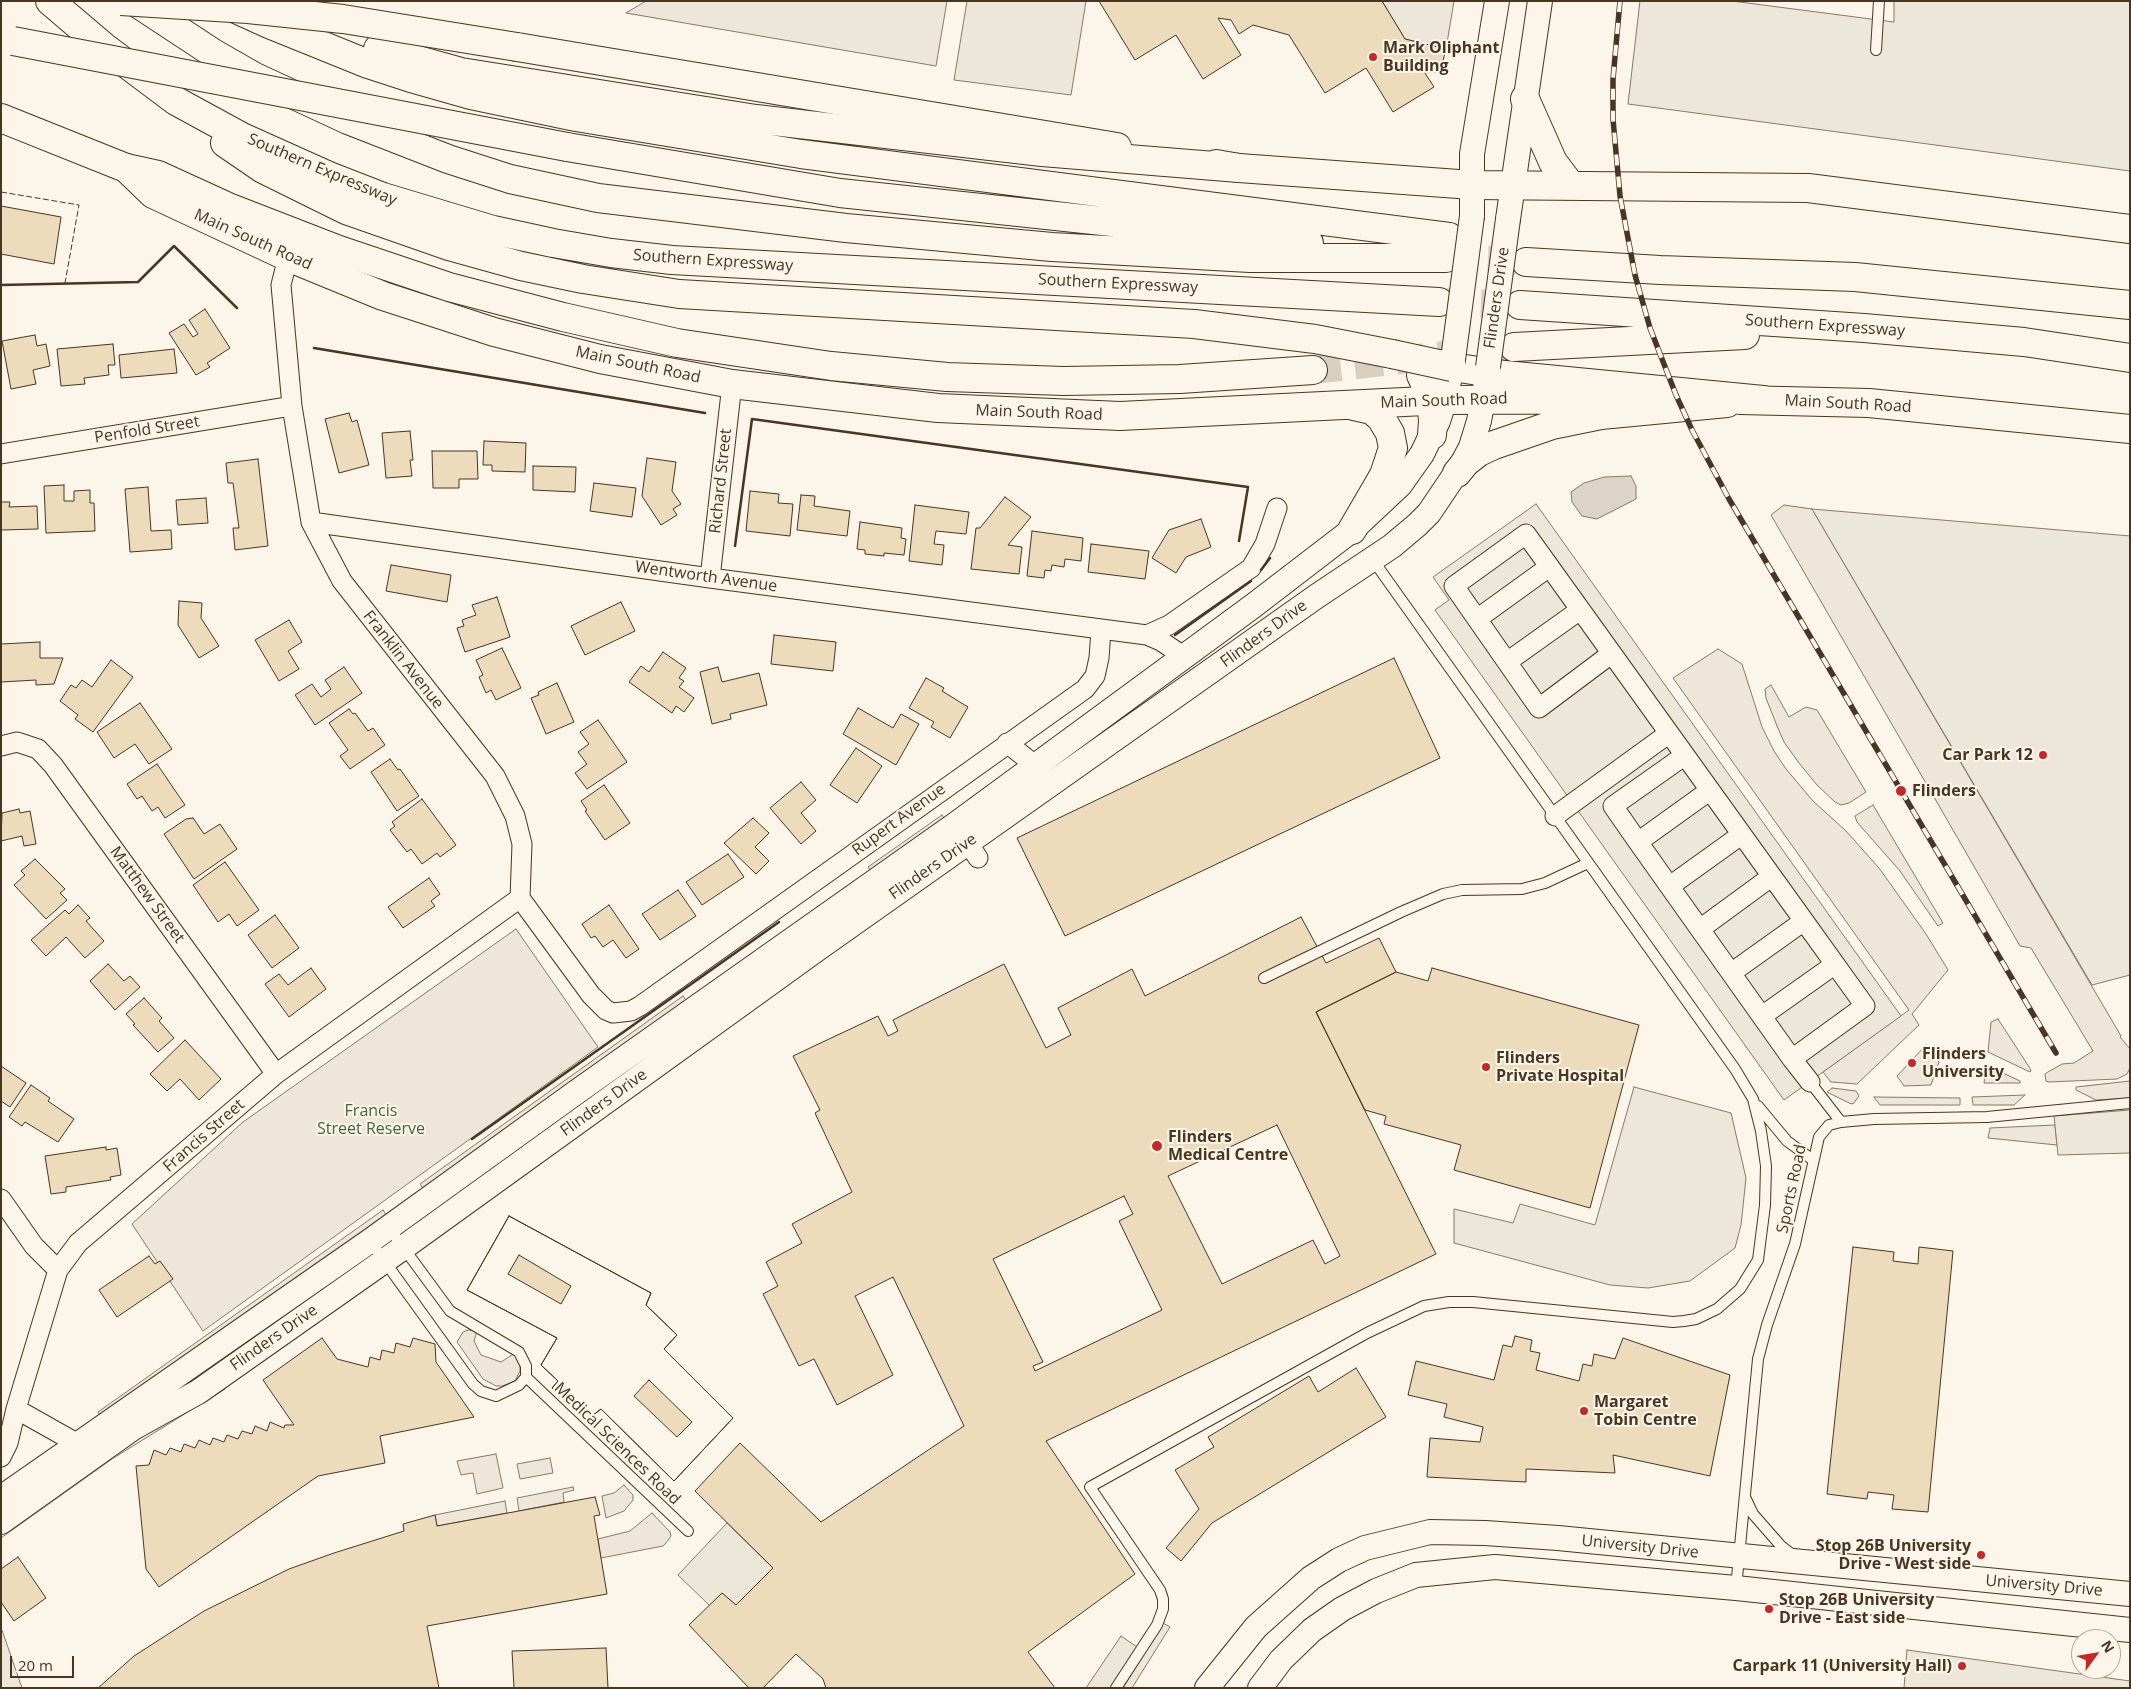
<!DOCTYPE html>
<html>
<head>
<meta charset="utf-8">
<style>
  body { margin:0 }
  #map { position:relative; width:2131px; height:1689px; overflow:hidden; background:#fbf6e9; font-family:"Open Sans",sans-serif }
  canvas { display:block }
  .frame { position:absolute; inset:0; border:2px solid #4a3520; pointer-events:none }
  .north { position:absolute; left:2071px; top:1629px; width:50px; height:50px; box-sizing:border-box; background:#fbf6e9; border:1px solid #b4a999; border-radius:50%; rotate:58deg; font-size:14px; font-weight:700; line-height:20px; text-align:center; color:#4a3520 }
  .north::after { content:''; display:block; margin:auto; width:18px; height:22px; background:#c62828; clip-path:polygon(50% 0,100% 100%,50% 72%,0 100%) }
  .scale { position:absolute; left:10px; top:1656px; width:64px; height:22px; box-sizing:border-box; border:2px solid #4a3520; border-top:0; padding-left:6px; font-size:15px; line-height:18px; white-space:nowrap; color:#4a3520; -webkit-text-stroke:4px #fbf6e9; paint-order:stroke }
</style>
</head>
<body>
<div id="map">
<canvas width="2131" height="1689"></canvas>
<div class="frame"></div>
<div class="north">N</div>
<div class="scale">20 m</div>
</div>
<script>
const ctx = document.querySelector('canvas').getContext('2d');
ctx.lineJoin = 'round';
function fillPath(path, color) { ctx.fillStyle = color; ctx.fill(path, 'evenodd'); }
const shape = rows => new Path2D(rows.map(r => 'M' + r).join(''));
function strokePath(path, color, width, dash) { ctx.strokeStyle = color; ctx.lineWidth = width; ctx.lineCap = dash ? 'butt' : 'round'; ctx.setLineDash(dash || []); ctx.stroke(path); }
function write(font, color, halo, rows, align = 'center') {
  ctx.font = font + ' "Open Sans",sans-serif'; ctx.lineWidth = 4; ctx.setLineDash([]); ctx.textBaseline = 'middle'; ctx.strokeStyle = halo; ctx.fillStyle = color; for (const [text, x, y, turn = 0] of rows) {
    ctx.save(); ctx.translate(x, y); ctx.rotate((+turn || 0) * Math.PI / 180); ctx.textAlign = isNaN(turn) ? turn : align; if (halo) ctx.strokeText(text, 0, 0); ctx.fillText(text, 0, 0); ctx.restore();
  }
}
const green = shape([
  [1784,505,1812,509,2121,1036,2120,1037,2130,1049,2130,1068,2127,1074,2117,1079,2049,1082,2046,1081,2045,1074,2048,1072,2062,1064,2074,1063,2093,1051,2031,948,2020,946,1771,515,1784,505],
  [1718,649,1742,664,1762,727,1774,751,1786,769,1813,801,1846,831,1879,868,1926,934,1948,970,1912,1014,1919,1025,1857,1084,1831,1082,1823,1072,1909,1010,1673,678,1718,649],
  [1771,685,1789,717,1806,707,1817,710,1866,792,1849,803,1841,805,1835,802,1817,785,1799,763,1784,742,1777,726,1766,698,1765,689,1771,685],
  [1873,805,1943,923,1938,926,1900,871,1857,822,1855,816,1873,805],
  [516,929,598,1047,203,1331,132,1224,243,1122,516,929],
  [1998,1019,2031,1070,2030,1072,1988,1052,1991,1022,1998,1019],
  [1926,1045,1939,1062,1931,1085,1904,1086,1897,1076,1926,1045],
  [1986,1065,2020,1081,2020,1083,1984,1083,1986,1065],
  [2130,1081,2130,1098,2096,1100,2076,1090,2076,1087,2130,1081],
  [1832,1088,1856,1091,1859,1096,1853,1104,1849,1103,1827,1092,1832,1088],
  [2025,1095,2014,1105,1973,1105,1972,1097,2025,1095],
  [1874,1097,1960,1098,1960,1105,1880,1105,1874,1097],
  [2055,1125,2057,1145,1988,1138,1990,1128,2055,1125],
  [468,1330,477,1331,474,1341,481,1355,501,1362,515,1353,520,1364,520,1371,515,1381,502,1386,496,1386,483,1379,457,1342,463,1332,468,1330],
  [496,1454,503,1488,477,1494,473,1473,461,1475,457,1461,496,1454],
  [624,1485,633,1495,633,1500,624,1511,606,1518,602,1496,614,1493,624,1485],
  [573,1487,574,1490,563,1493,564,1502,519,1511,517,1498,573,1487],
  [505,1501,507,1513,437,1526,435,1515,505,1501],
  [652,1513,670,1532,671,1536,666,1543,663,1546,601,1558,598,1539,630,1531,652,1513]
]);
const parking = shape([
  [646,1,947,1,936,66,626,13,646,1],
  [967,1,1086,1,1071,95,954,80,967,1],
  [1382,1,1454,1,1446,49,1405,39,1382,1],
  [1640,1,1732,1,1894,22,1894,1,2130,1,2130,171,1628,104,1640,1],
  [1536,504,1901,1016,1784,1100,1435,610,1449,600,1433,577,1536,504],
  [1812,509,2130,536,2130,975,2092,985,1812,509],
  [942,815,947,823,873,874,868,867,942,815],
  [683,996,689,1005,426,1193,420,1184,683,996],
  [1634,1087,1731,1113,1746,1178,1741,1225,1735,1248,1690,1281,1648,1288,1610,1285,1454,1243,1454,1209,1513,1223,1520,1204,1595,1225,1634,1087],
  [2130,1110,2130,1153,2058,1155,2054,1116,2130,1110],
  [383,1210,388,1218,104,1421,98,1412,383,1210],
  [228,1376,225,1389,112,1459,1,1538,1,1526,228,1376],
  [550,1458,553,1473,520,1479,517,1464,550,1458],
  [727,1523,773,1568,736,1605,722,1593,710,1606,678,1575,727,1523],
  [1163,1623,1170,1627,1132,1688,1123,1688,1163,1623],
  [1,1630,2,1630,22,1688,1,1688,1,1630],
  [1121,1636,1137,1647,1110,1688,1086,1688,1121,1636],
  [1907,1650,2130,1681,2130,1688,1904,1688,1907,1650]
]);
const water = shape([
  [1631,476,1636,486,1636,499,1597,519,1582,516,1572,502,1571,492,1584,483,1604,477,1631,476]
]);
const building = shape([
  [1099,1,1382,1,1405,39,1446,49,1440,73,1423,70,1434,87,1393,112,1366,68,1325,93,1289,35,1253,25,1239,34,1231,20,1218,18,1241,55,1203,79,1176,35,1135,60,1099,1],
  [1,206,61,217,54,264,1,254,1,206],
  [205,309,230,348,207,363,210,367,196,375,169,333,184,324,193,337,198,334,189,320,205,309],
  [35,335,37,346,46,344,50,366,33,370,36,384,11,389,2,341,35,335],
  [113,344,115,365,108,365,109,375,84,378,85,384,61,386,57,349,113,344],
  [174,349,177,373,121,378,119,355,174,349],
  [349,413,352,422,357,420,369,465,339,473,325,419,349,413],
  [410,431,413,460,410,460,412,476,386,478,382,433,410,431],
  [484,441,526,443,525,472,492,471,492,465,483,465,484,441],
  [432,451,477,451,478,479,459,479,459,488,433,488,432,451],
  [647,458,676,462,672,491,681,504,673,509,677,515,661,525,642,496,647,458],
  [258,459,268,546,235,550,233,528,239,528,233,483,228,483,226,463,258,459],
  [533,466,576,467,575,492,533,490,533,466],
  [594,483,636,488,632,517,590,511,594,483],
  [64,485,64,501,74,501,74,491,90,490,90,503,94,503,95,531,46,533,44,486,64,485],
  [148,487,151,531,171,530,172,549,130,552,125,489,148,487],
  [750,491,779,494,778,503,793,504,790,536,746,531,750,491],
  [801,495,815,496,814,506,850,511,847,536,797,530,801,495],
  [1005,497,1031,517,1008,545,1022,547,1019,574,971,569,976,528,980,528,1005,497],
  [206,498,208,523,178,525,176,500,206,498],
  [1,502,10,502,9,507,37,506,38,529,1,530,1,502],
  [915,505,969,512,966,534,936,531,934,544,944,545,942,565,909,561,915,505],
  [1201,519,1211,547,1186,557,1176,573,1152,558,1169,530,1201,519],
  [860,522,902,528,901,538,906,539,904,555,884,553,884,556,865,554,865,550,857,549,860,522],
  [1032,531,1083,538,1081,561,1065,559,1064,567,1052,565,1051,571,1045,570,1044,578,1027,576,1032,531],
  [1091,544,1149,551,1145,579,1088,572,1091,544],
  [391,565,451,575,447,602,386,591,391,565],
  [497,597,510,637,465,652,457,628,464,626,462,620,476,615,472,605,497,597],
  [179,601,202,603,201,618,219,646,199,658,178,625,179,601],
  [621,602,635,631,585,655,571,626,621,602],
  [289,620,302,642,288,651,299,669,279,681,255,640,289,620],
  [774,635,836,642,833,671,771,664,774,635],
  [40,642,40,658,63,658,54,684,36,685,36,680,1,682,1,644,40,642],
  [502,648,521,688,496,700,491,690,486,693,479,677,483,675,476,660,502,648],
  [663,652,686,668,679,678,684,681,679,687,694,698,684,712,676,706,672,713,629,682,641,666,649,672,663,652],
  [1394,658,1440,758,1065,936,1017,838,1394,658],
  [111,660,133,677,93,732,75,719,78,715,60,701,71,685,76,688,82,680,92,687,111,660],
  [344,667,362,693,315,725,295,695,312,684,321,697,331,689,325,680,344,667],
  [718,667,722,682,759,673,767,705,730,714,731,719,712,724,700,672,718,667],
  [926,678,944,688,942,691,968,707,950,738,931,727,934,722,909,708,926,678],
  [557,683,574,722,546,734,531,698,539,695,538,692,557,683],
  [140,703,172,749,149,764,135,744,114,758,97,732,140,703],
  [858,708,893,728,901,714,919,724,896,765,843,734,858,708],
  [349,709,353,714,355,713,368,731,373,728,385,745,350,769,340,756,348,750,329,723,349,709],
  [598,720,627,762,587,789,575,773,587,764,578,752,589,744,580,732,598,720],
  [856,748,882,766,857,803,830,785,856,748],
  [390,759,398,770,400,769,419,796,397,811,371,772,390,759],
  [157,764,185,805,165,818,158,807,152,811,142,796,137,799,127,784,157,764],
  [801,782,816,800,801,813,816,831,801,844,770,808,801,782],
  [604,785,630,823,605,840,585,811,587,810,581,801,604,785],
  [422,799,456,845,440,857,437,853,422,864,411,849,407,852,390,830,395,826,392,822,422,799],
  [19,809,20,813,30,811,36,844,24,846,22,836,1,841,2,813,19,809],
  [193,818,204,834,220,824,237,849,194,879,164,834,186,819,193,818],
  [753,818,769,833,755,847,769,861,756,874,724,843,753,818],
  [728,854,744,877,702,905,686,882,728,854],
  [35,859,65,889,60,893,67,900,46,919,14,885,25,875,21,871,35,859],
  [225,862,259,910,237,926,229,914,218,922,193,885,225,862],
  [429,878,440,894,431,901,435,906,403,928,388,907,429,878],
  [678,890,696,916,660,940,642,914,678,890],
  [78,905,90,918,86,921,104,941,85,958,66,937,46,956,31,940,65,910,69,914,78,905],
  [609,905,639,949,626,958,613,940,603,947,595,936,591,938,582,924,609,905],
  [275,915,299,948,272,968,248,935,275,915],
  [1301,917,1326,963,1379,938,1396,972,1316,1012,1436,1254,1046,1441,1135,1574,1028,1652,1055,1688,826,1688,823,1679,796,1654,763,1688,749,1688,689,1625,722,1593,736,1605,773,1568,695,1491,740,1443,821,1522,964,1426,893,1277,855,1296,893,1375,837,1405,814,1359,799,1366,763,1294,778,1286,766,1262,802,1243,792,1224,852,1192,815,1113,820,1110,793,1056,878,1016,888,1036,898,1031,893,1020,1004,964,1046,1048,1071,1035,1058,1008,1132,969,1145,996,1301,917],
  [1277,1125,1340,1256,1325,1264,1313,1240,1222,1284,1168,1176,1277,1125],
  [1124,1196,1133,1214,1119,1221,1162,1310,1035,1371,1033,1366,1043,1362,993,1259,1124,1196],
  [108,964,124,981,130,976,140,987,115,1010,90,981,108,964],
  [311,968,326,989,289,1017,265,984,279,974,288,985,311,968],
  [1432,968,1639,1025,1590,1208,1454,1170,1461,1145,1384,1124,1386,1116,1365,1110,1316,1012,1396,972,1428,981,1432,968],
  [144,998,162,1018,159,1021,174,1038,158,1052,133,1025,135,1024,126,1014,144,998],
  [185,1040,221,1079,199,1100,180,1079,167,1091,150,1074,185,1040],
  [1,1066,26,1083,10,1107,1,1101,1,1066],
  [31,1085,50,1098,48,1101,74,1119,58,1142,25,1122,22,1126,9,1117,31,1085],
  [106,1147,106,1150,117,1148,121,1175,110,1177,111,1180,66,1187,66,1192,51,1194,45,1156,106,1147],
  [509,1216,651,1293,646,1305,677,1335,664,1349,733,1418,674,1481,601,1409,587,1420,552,1388,558,1381,541,1365,557,1338,467,1290,509,1216],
  [649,1380,692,1422,677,1437,634,1396,649,1380],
  [509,1216,651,1293,646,1305,677,1335,664,1349,733,1418,674,1481,601,1409,587,1420,552,1388,558,1381,541,1365,557,1338,467,1290,509,1216],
  [519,1255,571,1286,561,1304,508,1274,519,1255],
  [1853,1247,1894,1252,1893,1261,1918,1264,1919,1247,1953,1251,1928,1512,1892,1509,1894,1495,1868,1492,1867,1499,1827,1494,1853,1247],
  [149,1256,155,1264,160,1261,173,1279,117,1317,99,1290,149,1256],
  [1515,1336,1532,1340,1530,1351,1540,1353,1536,1370,1579,1381,1583,1364,1592,1366,1594,1354,1615,1359,1623,1338,1730,1375,1710,1476,1613,1455,1615,1473,1526,1469,1526,1482,1427,1477,1430,1438,1480,1442,1483,1427,1444,1417,1447,1404,1408,1395,1416,1361,1494,1380,1503,1345,1512,1347,1515,1336],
  [322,1338,337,1359,368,1367,370,1357,380,1360,382,1350,394,1353,396,1343,410,1347,413,1338,435,1344,436,1362,474,1417,380,1436,385,1463,318,1476,159,1587,146,1569,136,1466,149,1465,154,1450,166,1455,170,1448,181,1452,184,1444,195,1448,199,1440,210,1445,213,1438,224,1442,227,1435,238,1439,242,1431,252,1434,255,1426,267,1431,270,1422,284,1428,285,1425,294,1425,263,1380,322,1338],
  [1356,1368,1386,1417,1212,1523,1181,1561,1166,1548,1199,1509,1175,1470,1214,1447,1208,1437,1309,1376,1318,1392,1356,1368],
  [595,1497,600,1515,594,1516,607,1594,427,1626,439,1688,98,1688,134,1656,204,1611,289,1569,334,1553,404,1531,403,1524,435,1515,437,1526,595,1497],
  [18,1557,46,1598,14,1621,1,1602,1,1569,18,1557],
  [606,1648,608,1688,514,1688,512,1651,606,1648]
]);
const motorwayTunnel = shape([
  [1446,258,1526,262],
  [1439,302,1520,305],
  [1313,370,1514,347]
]);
const service = shape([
  [1876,50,1879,1],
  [1264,978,1401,912,1443,894,1462,890,1522,889,1545,883,1588,863],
  [1810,1082,1841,1122],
  [1758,1106,1787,1141,1813,1160],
  [370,1241,473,1384,481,1391,496,1396,519,1385,526,1377,526,1366,519,1352,450,1311,389,1228],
  [526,1377,688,1531],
  [1746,1499,1753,1514,1781,1546,1794,1556],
  [1736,1588,1758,1359,1767,1325,1795,1244,1819,1137,1829,1125,1841,1122,1874,1119,1987,1117,2130,1103],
  [1116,1688,1157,1625,1163,1609,1163,1599,1160,1590,1090,1487,1367,1333,1424,1306,1449,1302,1473,1302,1673,1322,1684,1321,1696,1319,1717,1309,1740,1289,1758,1260,1765,1205,1766,1166,1761,1131,1753,1099,1735,1069,1373,560]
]);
const minor = shape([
  [288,257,281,285,292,406,311,522,342,581,495,776,515,816,522,844,520,898,591,995,606,1010,613,1013,631,1011,640,1006,1085,689,1095,676,1099,658,1101,630],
  [1,454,292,406],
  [311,522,710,578,1147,635,1169,625,1251,568,1265,544,1277,508],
  [710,578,732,384],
  [1477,619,1549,567],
  [1147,635,1161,641,1183,656],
  [1611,654,1539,708,1454,586,1526,534,1804,921,1865,1006,1792,1059,1638,842,1709,791],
  [1507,662,1580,610],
  [1007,743,1036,766],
  [1,746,17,742,38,749,53,765,276,1074],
  [1555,816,1668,734],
  [961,832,978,858],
  [1638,842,1613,806,1684,756],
  [1670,886,1741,835],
  [1700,929,1771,877],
  [1731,973,1804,921],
  [1762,1016,1834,965],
  [1792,1059,1810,1082],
  [1,1199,34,1246,58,1270],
  [16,1409,80,1445],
  [1,1457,8,1443,16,1409,58,1270,78,1243,276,1074,520,898]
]);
const tertiary = shape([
  [1472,216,1472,154,1497,1],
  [1508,219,1540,1],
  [1,1498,370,1241,578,1091,956,824,1253,606,1352,530,1400,485,1422,454,1438,421,1445,400,1452,367],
  [1,1522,133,1428,198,1392,404,1247,820,947,1317,596,1392,546,1417,525,1429,513,1462,464,1471,447,1479,421,1486,383],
  [1207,1688,1256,1627,1311,1578,1339,1560,1365,1548,1430,1532,1485,1533,1558,1538,2130,1594],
  [1260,1688,1281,1660,1312,1630,1342,1609,1376,1591,1416,1575,1495,1567,1736,1588,2130,1630]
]);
const trunk = shape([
  [517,47,1117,147],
  [1525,99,1553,162,1571,186],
  [1,118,126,168,153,194,288,257,383,296,494,332,600,359,732,384,938,408,1120,416,1445,400,1652,399],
  [1216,164,1239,168,1472,185,1808,188,2130,229],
  [1740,400,1869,403,2130,429],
  [1457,473,1466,462,1479,452,1494,445,1552,425,1601,415,1727,403],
  [1352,530,1384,475,1393,448,1390,433,1381,418,1372,410,1354,406]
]);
const motorway = shape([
  [50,1,104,47,176,101,242,137,329,176,383,197,493,230,553,243,611,253,672,260,1439,302],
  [134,1,213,53,253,76,348,120,448,159,510,179,598,198,846,228,1052,247,1250,258,1446,258],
  [236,9,269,24,368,64,411,78,471,95,576,117,801,154,1449,237],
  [378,49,461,72,756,119,1042,152,1239,168],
  [225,143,263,169,346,210,449,246,521,266,583,279,679,294,1194,324,1315,339,1392,354],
  [567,147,840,193,1309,243],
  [126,168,158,175,228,207,339,250,449,287,563,317,677,343,831,366,947,377,1064,381,1180,379,1313,370],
  [1526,262,1660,270,1855,277,2130,305],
  [1520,305,1864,328,2024,342,2130,358],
  [1514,347,1745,335],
  [1452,367,1505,375,1763,400],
  [1421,375,1431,397,1433,421,1432,435]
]);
const rail = shape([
  [1620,1,1613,79,1613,119,1620,196,1635,275,1650,328,1676,395,1692,430,1729,499,2056,1053]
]);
const tertiaryBridge = shape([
  [1452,367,1472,216],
  [1488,367,1508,219]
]);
const trunkBridge = shape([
  [121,1,248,9,343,19,517,47]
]);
const motorwayBridge = shape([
  [13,41,567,147],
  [1392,354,1452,367]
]);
const fence = shape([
  [1,192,79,205,65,283]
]);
const wall = shape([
  [1,285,138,282,174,246,237,308],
  [314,348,705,413],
  [735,546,752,419,1248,487,1239,541],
  [1261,570,1270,558],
  [1175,635,1251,581],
  [472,1139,779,922]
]);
const markers = [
  [1373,57,5,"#c62828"],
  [2043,755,5,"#c62828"],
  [1901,791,6,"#c62828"],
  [1912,1063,5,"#c62828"],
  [1486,1067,5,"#c62828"],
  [1157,1146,6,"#c62828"],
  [1584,1411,5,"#c62828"],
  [1981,1555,5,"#c62828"],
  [1769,1609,5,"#c62828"],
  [1962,1666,5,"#c62828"]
];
const poiNames = [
  ["Mark Oliphant",1383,48],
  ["Building",1383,66],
  ["Car Park 12",2033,755,"right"],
  ["Flinders",1912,791],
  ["Flinders",1922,1054],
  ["University",1922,1072],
  ["Flinders",1496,1058],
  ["Private Hospital",1496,1076],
  ["Flinders",1168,1137],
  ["Medical Centre",1168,1155],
  ["Margaret",1594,1402],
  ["Tobin Centre",1594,1420],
  ["Stop 26B University",1971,1546,"right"],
  ["Drive - West side",1971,1564,"right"],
  ["Stop 26B University",1779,1600],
  ["Drive - East side",1779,1618],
  ["Carpark 11 (University Hall)",1952,1666,"right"]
];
const streetNames = [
  ["Southern Expressway",322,170,23],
  ["Main South Road",253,240,24],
  ["Southern Expressway",713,261,4],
  ["Southern Expressway",1118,284,3],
  ["Flinders Drive",1497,298,-82],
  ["Southern Expressway",1825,326,4],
  ["Main South Road",638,365,12],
  ["Main South Road",1444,401,-2],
  ["Main South Road",1848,404,3],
  ["Main South Road",1039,413,2],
  ["Penfold Street",147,430,-9],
  ["Richard Street",721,481,-84],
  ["Wentworth Avenue",706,577,8],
  ["Flinders Drive",1264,634,-36],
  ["Franklin Avenue",403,660,52],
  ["Rupert Avenue",899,820,-36],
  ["Flinders Drive",933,867,-35],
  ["Matthew Street",147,895,54],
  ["Flinders Drive",604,1103,-36],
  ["Francis Street",204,1136,-41],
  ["Sports Road",1792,1189,-78],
  ["Flinders Drive",274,1338,-35],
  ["Medical Sciences Road",617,1444,44],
  ["University Drive",1640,1547,6],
  ["University Drive",2044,1586,5]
];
const parkNames = [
  ["Francis",371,1111],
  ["Street Reserve",371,1129]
];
fillPath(green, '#ede6d9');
strokePath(green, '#887966', 1);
fillPath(parking, '#ede7d9');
strokePath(parking, '#887966', 1);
fillPath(water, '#dcd4c6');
strokePath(water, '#887966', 1);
fillPath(building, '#ecdcbc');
strokePath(building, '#4a3520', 1);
strokePath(motorwayTunnel, '#d8cfc1', 28, [28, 14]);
strokePath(service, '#4a3520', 12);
strokePath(minor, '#4a3520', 21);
strokePath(tertiary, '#4a3520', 26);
strokePath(trunk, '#4a3520', 30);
strokePath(motorway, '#4a3520', 30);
strokePath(service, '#fbf6e9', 10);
strokePath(minor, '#fbf6e9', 19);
strokePath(tertiary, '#fbf6e9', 24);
strokePath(trunk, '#fbf6e9', 28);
strokePath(motorway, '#fbf6e9', 28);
strokePath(rail, '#4a3520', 5.5);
strokePath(rail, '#fbf6e9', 4, [11]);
strokePath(tertiaryBridge, '#4a3520', 26, []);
strokePath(trunkBridge, '#4a3520', 30, []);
strokePath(motorwayBridge, '#4a3520', 30, []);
strokePath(tertiaryBridge, '#fbf6e9', 24);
strokePath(trunkBridge, '#fbf6e9', 28);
strokePath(motorwayBridge, '#fbf6e9', 28);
strokePath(fence, '#4a3520', 1, [6, 2.5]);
strokePath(wall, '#4a3520', 2.5);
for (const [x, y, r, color] of markers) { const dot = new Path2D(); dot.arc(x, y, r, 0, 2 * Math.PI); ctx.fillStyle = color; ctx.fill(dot); strokePath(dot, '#fbf6e9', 2); }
write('bold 16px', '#4a3520', '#fbf6e9', poiNames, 'left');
write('16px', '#4a3520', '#fbf6e9', streetNames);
write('16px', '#436837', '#fbf6e9', parkNames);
</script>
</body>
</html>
